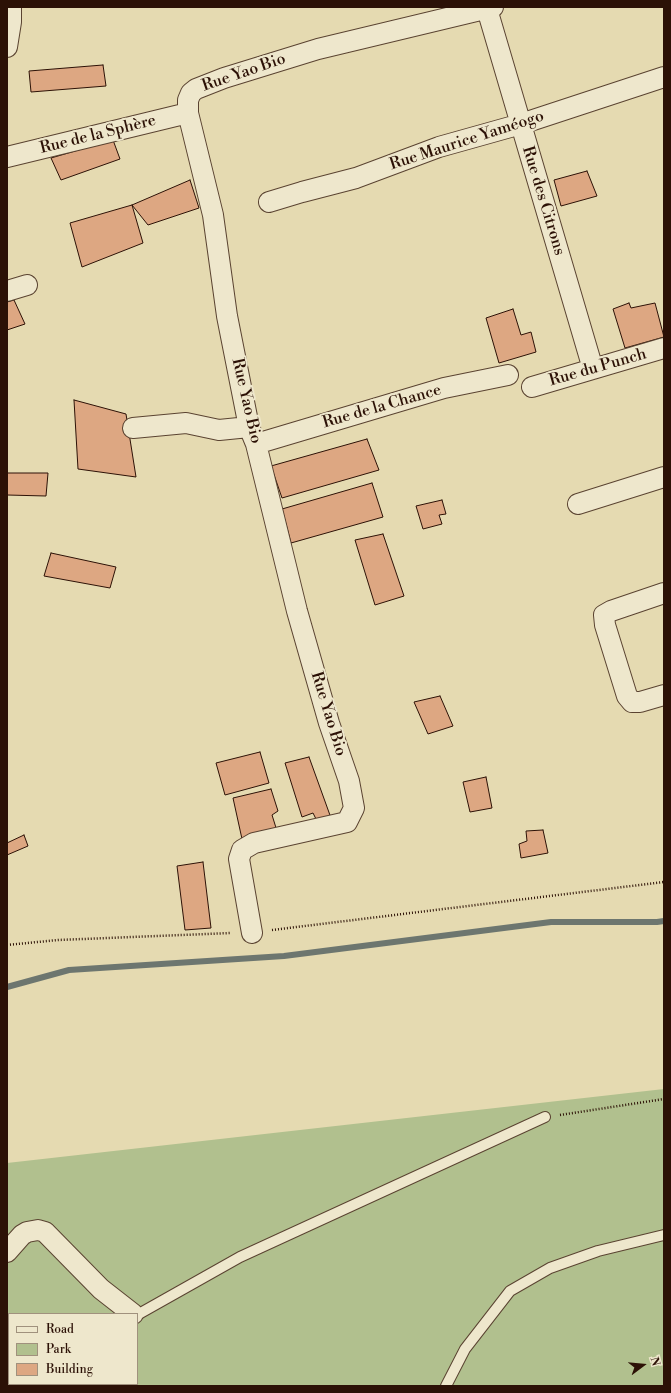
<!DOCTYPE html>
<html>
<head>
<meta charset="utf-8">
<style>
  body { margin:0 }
  #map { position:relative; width:671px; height:1393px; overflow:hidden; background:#e5dab1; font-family:"Libre Bodoni",serif }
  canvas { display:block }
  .frame { position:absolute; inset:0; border:8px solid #2c1106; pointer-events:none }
  .legend { position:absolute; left:8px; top:1313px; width:130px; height:72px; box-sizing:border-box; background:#eee7cc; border:1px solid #a0917d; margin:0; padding:5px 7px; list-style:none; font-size:12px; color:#2c1106 }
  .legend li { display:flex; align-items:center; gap:8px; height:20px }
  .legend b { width:20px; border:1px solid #a0917d }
  .north { position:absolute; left:623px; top:1345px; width:40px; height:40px; -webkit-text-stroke:3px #eee7cc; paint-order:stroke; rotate:74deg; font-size:11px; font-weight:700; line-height:16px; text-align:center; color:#2c1106 }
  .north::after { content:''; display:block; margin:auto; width:14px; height:18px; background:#2c1106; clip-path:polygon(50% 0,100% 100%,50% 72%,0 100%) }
</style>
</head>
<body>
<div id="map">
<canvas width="671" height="1393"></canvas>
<div class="frame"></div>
<ul class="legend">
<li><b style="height:5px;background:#eee7cc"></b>Road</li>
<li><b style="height:11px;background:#b1c08e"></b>Park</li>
<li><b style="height:11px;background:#dda782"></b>Building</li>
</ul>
<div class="north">N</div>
</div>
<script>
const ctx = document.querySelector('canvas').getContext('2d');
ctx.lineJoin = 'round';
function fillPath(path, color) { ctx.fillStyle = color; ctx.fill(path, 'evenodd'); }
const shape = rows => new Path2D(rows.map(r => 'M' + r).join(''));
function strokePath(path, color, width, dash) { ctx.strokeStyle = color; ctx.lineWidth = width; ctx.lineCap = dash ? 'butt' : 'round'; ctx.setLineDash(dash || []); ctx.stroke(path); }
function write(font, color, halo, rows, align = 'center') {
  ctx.font = font + ' "Libre Bodoni",serif'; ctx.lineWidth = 4; ctx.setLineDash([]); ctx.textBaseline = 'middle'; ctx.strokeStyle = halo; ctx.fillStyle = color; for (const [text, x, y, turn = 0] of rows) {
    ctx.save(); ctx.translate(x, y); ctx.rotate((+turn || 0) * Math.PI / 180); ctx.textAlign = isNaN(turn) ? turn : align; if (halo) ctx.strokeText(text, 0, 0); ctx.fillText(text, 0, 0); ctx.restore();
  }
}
const green = shape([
  [664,1089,664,1386,7,1386,7,1163],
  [9,1314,137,1314,137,1384,9,1384]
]);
const stream = shape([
  [7,987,69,970,284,956,551,922,657,922,664,921]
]);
const building = shape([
  [103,65,106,86,31,92,29,71,103,65],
  [113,140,120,159,61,180,51,158,113,140],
  [587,171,597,196,561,206,554,180,587,171],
  [190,180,199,208,148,225,132,205,190,180],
  [132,205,143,243,82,267,70,223,132,205],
  [14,300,25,324,7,330,7,302,14,300],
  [629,303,631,308,655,303,664,337,625,348,613,309,629,303],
  [513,309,521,335,531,332,536,352,499,363,486,318,513,309],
  [74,400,126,414,136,477,78,469,74,400],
  [367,439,379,470,282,498,271,466,367,439],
  [7,473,48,473,46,496,7,495,7,473],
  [372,483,383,517,291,543,282,509,372,483],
  [442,500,446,514,439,515,442,524,423,529,416,506,442,500],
  [383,534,404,596,375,605,355,540,383,534],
  [51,553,116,567,110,588,44,576,51,553],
  [440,696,453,726,428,734,414,702,440,696],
  [260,752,269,783,225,795,216,763,260,752],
  [309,757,331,818,318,823,313,813,302,817,285,763,309,757],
  [486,777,492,808,470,812,463,782,486,777],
  [271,789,278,811,272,815,277,831,242,839,233,798,271,789],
  [543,830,548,853,521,858,519,844,527,841,526,831,543,830],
  [24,835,28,846,7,855,7,843,24,835],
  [203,862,211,928,185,930,177,866,203,862]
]);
const path = shape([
  [272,930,664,882],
  [7,945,58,940,231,933],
  [560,1115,664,1099]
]);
const service = shape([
  [137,1315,240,1257,545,1117],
  [446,1386,465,1349,510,1291,550,1268,598,1251,664,1235]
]);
const minor = shape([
  [487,9,593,369],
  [7,47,11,22,11,7],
  [7,157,188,113],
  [269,202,302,192,356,178,439,147,521,124,664,77],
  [7,291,27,285],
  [532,387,664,348],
  [133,428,186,423,219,430,249,427],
  [256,444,444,388,508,375],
  [578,504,664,477],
  [664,593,611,611,604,615,605,625,627,696,632,702,640,702,664,695],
  [252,933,239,859,242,850,254,843,347,822,354,808,349,781,329,723,297,611,256,444,249,427,227,316,213,215,188,113,188,100,191,93,196,89,224,78,318,49,493,7],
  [7,1252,22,1235,27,1232,38,1230,45,1232,101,1289,133,1314]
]);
const streetNames = [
  ["Rue Yao Bio",244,73,-19],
  ["Rue de la Sphère",98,135,-14],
  ["Rue Maurice Yaméogo",467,141,-18],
  ["Rue des Citrons",543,201,73],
  ["Rue du Punch",598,368,-16],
  ["Rue Yao Bio",246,401,77],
  ["Rue de la Chance",382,407,-16],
  ["Rue Yao Bio",328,714,73]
];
fillPath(green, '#b1c08e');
strokePath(stream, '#6d766f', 6);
fillPath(building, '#dda782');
strokePath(building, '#2c1106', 1);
strokePath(service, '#5a4331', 12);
strokePath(minor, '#5a4331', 22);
strokePath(path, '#2c1106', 2.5, [1, 2]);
strokePath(service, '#eee7cc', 10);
strokePath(minor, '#eee7cc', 20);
write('16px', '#2c1106', '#eee7cc', streetNames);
</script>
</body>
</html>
